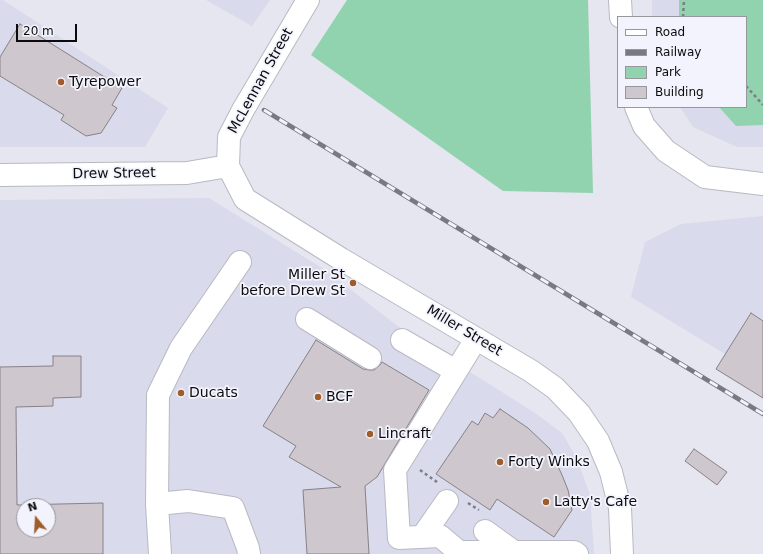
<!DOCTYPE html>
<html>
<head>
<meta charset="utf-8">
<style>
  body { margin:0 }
  #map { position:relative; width:763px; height:554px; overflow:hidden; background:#e5e6f0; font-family:"DejaVu Sans",sans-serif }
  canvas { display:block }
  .legend { position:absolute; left:617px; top:16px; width:130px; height:92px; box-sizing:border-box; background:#f3f3fd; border:1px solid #96969d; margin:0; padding:5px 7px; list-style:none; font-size:12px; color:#0b0b0e }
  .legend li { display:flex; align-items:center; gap:8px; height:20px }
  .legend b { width:20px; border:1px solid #96969d }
  .north { position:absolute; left:16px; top:498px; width:40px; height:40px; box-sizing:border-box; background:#f3f3fd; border:1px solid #96969d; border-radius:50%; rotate:342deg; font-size:11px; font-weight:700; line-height:16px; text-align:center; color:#0b0b0e }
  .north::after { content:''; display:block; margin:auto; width:14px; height:18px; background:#9f5d2a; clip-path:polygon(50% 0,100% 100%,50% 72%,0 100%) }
  .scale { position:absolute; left:16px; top:24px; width:61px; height:18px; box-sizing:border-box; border:2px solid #0b0b0e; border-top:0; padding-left:5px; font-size:12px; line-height:14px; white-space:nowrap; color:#0b0b0e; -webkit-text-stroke:3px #f3f3fd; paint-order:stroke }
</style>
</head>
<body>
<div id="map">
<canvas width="763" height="554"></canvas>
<ul class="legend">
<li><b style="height:5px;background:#fff"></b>Road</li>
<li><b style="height:5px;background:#797a81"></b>Railway</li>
<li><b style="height:11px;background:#91d2af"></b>Park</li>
<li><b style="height:11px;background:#cfc7ce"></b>Building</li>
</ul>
<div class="north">N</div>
<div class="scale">20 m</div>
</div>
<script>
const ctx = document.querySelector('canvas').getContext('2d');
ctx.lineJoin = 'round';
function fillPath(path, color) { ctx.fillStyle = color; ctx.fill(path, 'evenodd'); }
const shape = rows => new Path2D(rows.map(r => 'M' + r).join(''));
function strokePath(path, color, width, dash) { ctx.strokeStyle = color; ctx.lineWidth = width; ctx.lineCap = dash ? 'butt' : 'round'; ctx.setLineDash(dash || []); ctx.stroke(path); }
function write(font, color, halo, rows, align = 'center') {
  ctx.font = font + ' "DejaVu Sans",sans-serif'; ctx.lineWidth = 3.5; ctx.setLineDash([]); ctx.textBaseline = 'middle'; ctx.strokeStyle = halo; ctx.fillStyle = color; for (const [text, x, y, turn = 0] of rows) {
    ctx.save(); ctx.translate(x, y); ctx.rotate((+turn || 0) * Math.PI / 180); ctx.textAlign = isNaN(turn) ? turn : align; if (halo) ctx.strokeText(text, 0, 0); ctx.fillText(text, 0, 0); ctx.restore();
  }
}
const built = shape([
  [0,0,3,0,168,108,145,147,0,147],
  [206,0,270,0,252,26],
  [652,0,763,0,763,147,737,147,693,127,680,107,746,107,746,17,652,17],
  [209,198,325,270,399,327,535,413,562,433,577,459,590,495,594,554,0,554,0,200],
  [24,506,48,506,48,530,24,530],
  [763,216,763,398,716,369,725,354,631,297,645,242,681,224]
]);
const green = shape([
  [347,0,588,0,593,193,503,191,311,55],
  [679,0,763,0,763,125,736,126,719,107,746,107,746,17,679,17]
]);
const building = shape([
  [20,24,122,88,112,105,117,108,101,133,86,136,61,120,64,115,0,76,0,57,20,24],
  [751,313,763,321,763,398,716,369,751,313],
  [316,340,363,369,369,370,374,370,380,365,382,362,429,390,377,477,365,486,369,554,307,554,303,490,341,487,289,457,296,446,263,426,316,340],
  [53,356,81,356,81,397,53,398,53,406,16,407,17,505,103,503,103,554,0,554,0,367,53,366,53,356],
  [24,506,48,506,48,530,24,530,24,506],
  [500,409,528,428,550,449,562,475,568,490,572,510,554,537,497,499,490,510,436,474,472,421,478,425,485,413,493,418,500,409],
  [694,449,727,472,717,485,685,461,694,449]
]);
const path = shape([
  [683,17,684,0],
  [746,86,763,105],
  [420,470,437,482],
  [468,503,479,510]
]);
const minor = shape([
  [620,0,621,17],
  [636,107,644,126,666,151,705,177,763,184],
  [228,166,245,199,341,259,531,371,555,388,579,413,598,441,611,472,620,508,622,554],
  [228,166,229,137,243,110,308,0],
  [0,175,187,173,228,166],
  [307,319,370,358],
  [476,339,395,470,399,538,440,536,459,552,574,552,577,554],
  [402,340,456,371],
  [157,504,188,501,233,508,248,548,249,554],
  [485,531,514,552],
  [422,537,447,501],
  [160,554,157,504,158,395,181,348,240,262]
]);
const rail = shape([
  [264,110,763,414]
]);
const markers = [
  [61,82,4,"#9f5d2a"],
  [353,283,4,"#9f5d2a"],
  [181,393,4,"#9f5d2a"],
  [318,397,4,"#9f5d2a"],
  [370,434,4,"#9f5d2a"],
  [500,462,4,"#9f5d2a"],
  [546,502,4,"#9f5d2a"]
];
const streetNames = [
  ["McLennan Street",261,81,-61],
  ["Drew Street",114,174,-1],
  ["Miller Street",464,331,31]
];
const poiNames = [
  ["Tyrepower",69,82],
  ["Miller St",345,275,"right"],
  ["before Drew St",345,291,"right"],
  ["Ducats",189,393],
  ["BCF",326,397],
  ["Lincraft",378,434],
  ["Forty Winks",508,462],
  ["Latty's Cafe",554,502]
];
fillPath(built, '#d9daeb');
fillPath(green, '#91d2af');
fillPath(building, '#cfc7ce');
strokePath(building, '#888187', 1);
strokePath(minor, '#b8b9c2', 24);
strokePath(path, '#7d7e84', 2.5, [3, 3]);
strokePath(minor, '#fff', 22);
strokePath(rail, '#797a81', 4.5);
strokePath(rail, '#f3f3fd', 3, [9]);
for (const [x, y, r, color] of markers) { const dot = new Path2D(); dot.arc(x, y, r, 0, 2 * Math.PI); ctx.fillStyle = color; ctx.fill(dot); strokePath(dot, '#f3f3fd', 1.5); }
write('14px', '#0b0b0e', '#f3f3fd', streetNames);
write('14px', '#0b0b0e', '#f3f3fd', poiNames, 'left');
</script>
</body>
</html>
